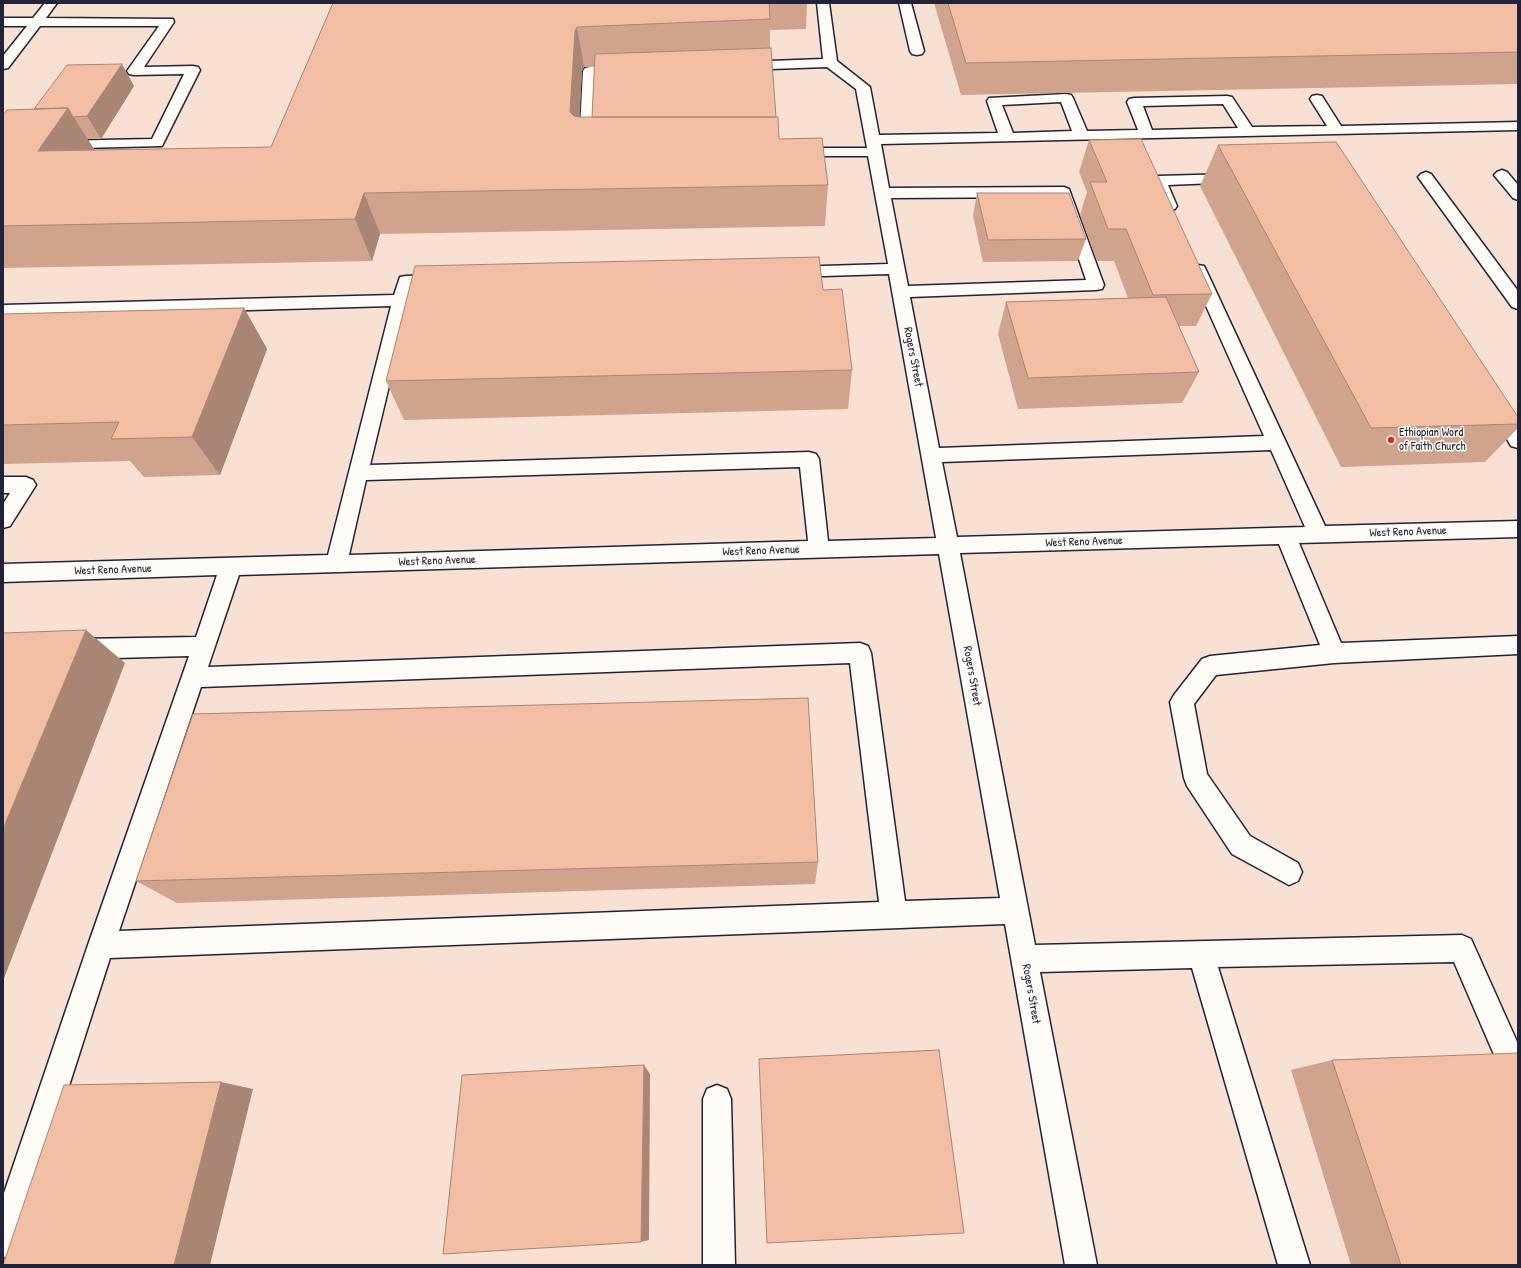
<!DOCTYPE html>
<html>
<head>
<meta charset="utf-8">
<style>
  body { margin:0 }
  #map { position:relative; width:1521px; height:1268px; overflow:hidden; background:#fbf0e6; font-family:"Patrick Hand",sans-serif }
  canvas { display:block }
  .frame { position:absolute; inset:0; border:4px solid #22223b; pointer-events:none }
</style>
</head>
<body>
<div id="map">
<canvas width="1521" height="1268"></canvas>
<div class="frame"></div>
</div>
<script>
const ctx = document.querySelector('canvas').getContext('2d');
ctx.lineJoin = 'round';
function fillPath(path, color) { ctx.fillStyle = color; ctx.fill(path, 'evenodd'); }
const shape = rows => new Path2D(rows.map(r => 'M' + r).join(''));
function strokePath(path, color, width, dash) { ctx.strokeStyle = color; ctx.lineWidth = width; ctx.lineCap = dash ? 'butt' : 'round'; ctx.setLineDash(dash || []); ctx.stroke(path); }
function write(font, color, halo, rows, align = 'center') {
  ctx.font = font + ' "Patrick Hand",sans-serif'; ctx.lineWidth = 3; ctx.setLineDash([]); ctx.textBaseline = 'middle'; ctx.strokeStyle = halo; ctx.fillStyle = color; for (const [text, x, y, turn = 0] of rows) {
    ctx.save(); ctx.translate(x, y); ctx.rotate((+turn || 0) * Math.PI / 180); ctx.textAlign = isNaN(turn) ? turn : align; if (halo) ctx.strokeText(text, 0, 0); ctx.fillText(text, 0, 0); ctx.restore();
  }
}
const built = shape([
  [3,3,1518,3,1518,1265,3,1265]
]);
const minor = shape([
  [45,3,57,3,46,18,173,19,174,22,144,67,193,66,198,67,200,70,162,146,3,150,3,142,152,139,184,74,134,75,129,74,127,71,159,26,40,26,8,68,3,69,3,56,27,26,3,26,3,18,33,18,45,3],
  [817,3,829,3,837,61,870,87,879,135,998,133,987,101,989,98,1066,94,1071,95,1073,98,1087,131,1138,130,1127,102,1129,99,1134,98,1227,96,1232,97,1252,127,1327,126,1310,99,1312,96,1317,95,1322,96,1341,126,1518,122,1518,130,881,144,889,188,1064,187,1069,189,1104,285,1102,289,1096,290,910,297,939,448,1264,436,1190,270,1192,266,1198,265,1204,266,1206,270,1325,526,1518,521,1518,537,1299,543,1341,643,1518,636,1518,654,1334,663,1216,675,1194,704,1207,774,1250,836,1298,863,1302,872,1298,881,1289,885,1232,854,1187,786,1184,778,1170,702,1174,695,1202,659,1210,656,1320,645,1279,544,960,553,1035,945,1462,935,1471,939,1518,1044,1518,1091,1508,1087,1454,962,1218,967,1310,1265,1278,1265,1192,968,1040,972,1097,1265,1065,1265,1005,924,110,958,19,1242,14,1253,3,1258,3,1196,88,945,189,656,79,659,71,656,68,649,71,642,79,639,196,637,217,575,3,582,3,564,328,555,391,306,3,317,3,305,394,295,400,277,406,276,441,275,447,276,449,280,447,284,413,286,370,465,809,452,816,454,819,459,828,541,936,538,889,274,791,277,785,276,783,272,785,268,791,267,888,264,868,156,794,156,789,155,787,152,789,149,794,148,867,148,856,89,827,67,743,70,738,69,736,66,738,63,743,62,823,59,817,3],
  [1061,102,1072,131,1013,133,1002,105,1061,102],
  [1223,104,1238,128,1152,130,1143,106,1223,104],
  [1058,197,1086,280,908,286,891,198,1058,197],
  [1271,450,1305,527,957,537,942,462,1271,450],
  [800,467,808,541,349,555,366,480,800,467],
  [939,554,1000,898,905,901,871,653,868,646,860,643,208,667,239,575,939,554],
  [850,663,879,902,119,931,201,687,850,663],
  [899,3,911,3,924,51,922,54,917,55,912,54,910,51,899,3],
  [625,66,630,67,632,70,630,73,597,75,593,147,591,150,586,151,581,150,579,147,583,71,585,68,590,67,625,66],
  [1502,170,1507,172,1518,185,1518,200,1513,198,1494,175,1497,172,1502,170],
  [1426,172,1431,174,1518,291,1518,309,1512,307,1418,177,1421,174,1426,172],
  [1233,174,1238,176,1241,179,1238,182,1168,185,1177,206,1175,209,1169,211,1163,209,1161,206,1150,181,1153,178,1158,176,1233,174],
  [1498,401,1505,403,1518,425,1518,448,1511,446,1489,408,1491,403,1498,401],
  [3,477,26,477,33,480,36,485,10,526,3,528,3,504,10,493,3,493,3,477],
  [717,1085,727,1089,731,1099,735,1265,703,1265,703,1099,707,1089,717,1085]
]);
const wall = shape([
  [333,3,807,3,806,29,770,30,770,48,776,117,779,139,828,185,825,226,380,234,372,261,3,268,3,115,34,109,134,86,101,139,87,139,94,149,93,150,271,147],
  [584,67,595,67,592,117,579,117,582,71],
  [934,3,1518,3,1518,84,961,95],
  [1089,140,1212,294,1196,326,1179,326,1199,372,1182,403,1018,409,998,334,1006,302,1128,298,1114,261,1097,261,1080,215,1087,192,1079,172],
  [1218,145,1518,417,1518,428,1485,462,1341,467,1200,186],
  [977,193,1086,239,1078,261,983,262,973,216],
  [823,290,852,370,848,409,404,420,386,381],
  [244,308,267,349,220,475,144,477,130,461,3,464,3,314],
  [818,862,815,884,177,903,136,881],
  [1332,1060,1518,1265,1351,1265,1291,1070]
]);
const shadedWall = shape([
  [577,27,584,67,582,71,578,153,570,112,575,31],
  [122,64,134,86,101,139,87,116],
  [68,108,94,149,66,192,38,151],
  [364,193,380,234,372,261,355,219],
  [244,308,267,349,220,475,192,437],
  [86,630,125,663,3,981,3,829],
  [644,1065,650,1074,649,1240,641,1242],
  [221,1082,253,1089,210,1265,174,1265]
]);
const building = shape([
  [333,3,769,3,770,19,577,27,575,31,570,112,574,116,579,117,778,117,779,139,822,138,828,185,364,193,355,219,3,226,3,115,7,110,68,108,38,151,271,147,333,3],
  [948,3,1518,3,1518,52,966,63,948,3],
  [771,48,776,117,592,117,595,54,771,48],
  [122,64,87,116,73,117,68,108,34,109,67,65,122,64],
  [1141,139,1212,294,1153,295,1126,229,1108,229,1090,182,1107,182,1089,140,1141,139],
  [1336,142,1518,417,1518,424,1371,428,1218,145,1336,142],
  [977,193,1069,193,1086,239,988,240,977,193],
  [819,257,823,290,842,289,852,370,386,381,415,266,819,257],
  [1166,297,1199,372,1028,378,1006,302,1166,297],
  [244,308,192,437,111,439,119,422,3,425,3,314,244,308],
  [86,630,3,829,3,633,86,630],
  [808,698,818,862,136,881,193,714,808,698],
  [939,1050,964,1233,767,1243,759,1059,939,1050],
  [1518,1053,1518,1265,1401,1265,1332,1060,1518,1053],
  [644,1065,641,1242,443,1254,462,1075,644,1065],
  [221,1082,174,1265,3,1265,64,1085,221,1082]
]);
const markers = [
  [1391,440,4,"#c8321e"]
];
const streetNames = [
  ["Rogers Street",913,357,79],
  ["West Reno Avenue",1408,532,-2],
  ["West Reno Avenue",1084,542,-2],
  ["West Reno Avenue",761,551,-2],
  ["West Reno Avenue",437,561,-2],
  ["West Reno Avenue",113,570,-2],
  ["Rogers Street",972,676,80],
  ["Rogers Street",1031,994,80]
];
const poiNames = [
  ["Ethiopian Word",1399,433],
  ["of Faith Church",1399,447]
];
fillPath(built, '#f8e1d2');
strokePath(minor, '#22223b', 3);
fillPath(minor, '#fdfcf7');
fillPath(wall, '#d0a38d');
fillPath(shadedWall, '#a98573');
fillPath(building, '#f2bea4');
strokePath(building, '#a98573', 1);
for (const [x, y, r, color] of markers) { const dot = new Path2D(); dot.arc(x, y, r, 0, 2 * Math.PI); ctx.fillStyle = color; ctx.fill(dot); strokePath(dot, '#fdfcf7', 1.5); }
write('12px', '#22223b', '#fdfcf7', streetNames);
write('12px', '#22223b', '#fdfcf7', poiNames, 'left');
</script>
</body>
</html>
